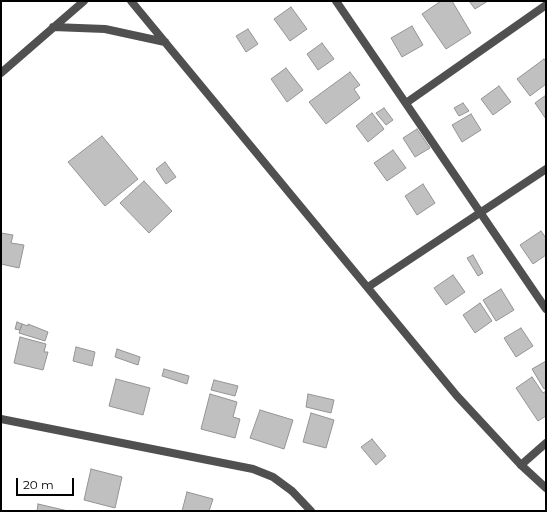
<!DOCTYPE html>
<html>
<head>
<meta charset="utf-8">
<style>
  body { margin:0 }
  #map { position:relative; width:547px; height:512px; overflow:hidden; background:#fff; font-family:Montserrat,sans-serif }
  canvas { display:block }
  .frame { position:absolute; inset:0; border:2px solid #000; pointer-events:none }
  .scale { position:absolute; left:16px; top:478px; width:58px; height:18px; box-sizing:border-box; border:2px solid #000; border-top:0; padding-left:5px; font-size:12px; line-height:14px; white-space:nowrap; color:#000; -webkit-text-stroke:3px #fff; paint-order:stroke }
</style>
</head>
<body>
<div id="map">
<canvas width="547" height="512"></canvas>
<div class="frame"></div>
<div class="scale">20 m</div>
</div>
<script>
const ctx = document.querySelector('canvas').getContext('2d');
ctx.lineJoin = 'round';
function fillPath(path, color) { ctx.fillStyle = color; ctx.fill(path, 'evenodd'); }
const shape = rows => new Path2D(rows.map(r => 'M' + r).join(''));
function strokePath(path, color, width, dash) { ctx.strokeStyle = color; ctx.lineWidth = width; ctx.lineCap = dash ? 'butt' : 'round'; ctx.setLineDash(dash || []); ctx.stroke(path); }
const building = shape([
  [441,1,452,1,471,33,446,49,422,14,441,1],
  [469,1,488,1,475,9,469,1],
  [291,7,307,29,290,41,274,19,291,7],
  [412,26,423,45,402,57,391,38,412,26],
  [248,29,258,44,246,52,236,36,248,29],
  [322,43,334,59,318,70,307,54,322,43],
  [544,59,546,62,546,84,530,96,517,79,544,59],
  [286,68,303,90,287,102,271,79,286,68],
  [350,72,360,85,354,89,360,98,326,124,309,102,350,72],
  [499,86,511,102,493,115,481,99,499,86],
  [546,95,546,119,535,103,546,95],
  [463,103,469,111,459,116,454,108,463,103],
  [384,108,393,120,386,125,376,113,384,108],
  [372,113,384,129,368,142,356,126,372,113],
  [471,114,481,130,462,142,452,125,471,114],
  [417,129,430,148,415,157,403,138,417,129],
  [102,136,138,179,105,206,68,162,102,136],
  [393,150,406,168,387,181,374,163,393,150],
  [165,162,176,177,166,184,156,169,165,162],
  [144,181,172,211,149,233,120,203,144,181],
  [423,184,435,203,417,215,405,196,423,184],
  [541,231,546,238,546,255,533,264,520,245,541,231],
  [1,233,13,235,11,243,24,245,19,268,1,264,1,233],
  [473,255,483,273,478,276,467,258,473,255],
  [453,275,465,292,446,305,434,288,453,275],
  [501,289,514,310,496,321,483,300,501,289],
  [480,303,492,321,475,333,463,315,480,303],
  [17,322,22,324,20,330,15,329,17,322],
  [22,324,28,326,28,324,48,332,45,341,19,333,22,324],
  [521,328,533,346,516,357,504,338,521,328],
  [20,337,46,344,44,352,48,352,43,370,14,363,20,337],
  [76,347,95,352,92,366,73,361,76,347],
  [117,349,140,357,138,365,115,357,117,349],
  [546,361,546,388,544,389,532,369,546,361],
  [164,369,189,376,187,384,162,376,164,369],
  [532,377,543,393,546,391,546,416,538,421,516,388,532,377],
  [116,379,150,388,143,415,109,406,116,379],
  [214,380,238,386,235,396,211,390,214,380],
  [210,394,237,402,233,417,240,419,235,438,201,429,210,394],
  [308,394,334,400,331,413,306,407,308,394],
  [260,410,293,420,284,449,250,438,260,410],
  [311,413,334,420,326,448,303,442,311,413],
  [372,439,386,456,376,465,361,447,372,439],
  [91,469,122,477,115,508,84,500,91,469],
  [187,492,213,499,209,511,182,511,187,492],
  [38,504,68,511,37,511,38,504]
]);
const minor = shape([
  [336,1,546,309],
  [406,103,546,5],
  [368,287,546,169],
  [1,419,253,469,273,477,292,491,311,511],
  [521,465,546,443]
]);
const tertiary = shape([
  [131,1,457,396,521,465,546,488],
  [53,27,105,29,165,42],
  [1,73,84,1]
]);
fillPath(building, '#c0c0c0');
strokePath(building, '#949494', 1);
strokePath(minor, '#505050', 8);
strokePath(tertiary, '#505050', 8);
</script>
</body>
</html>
